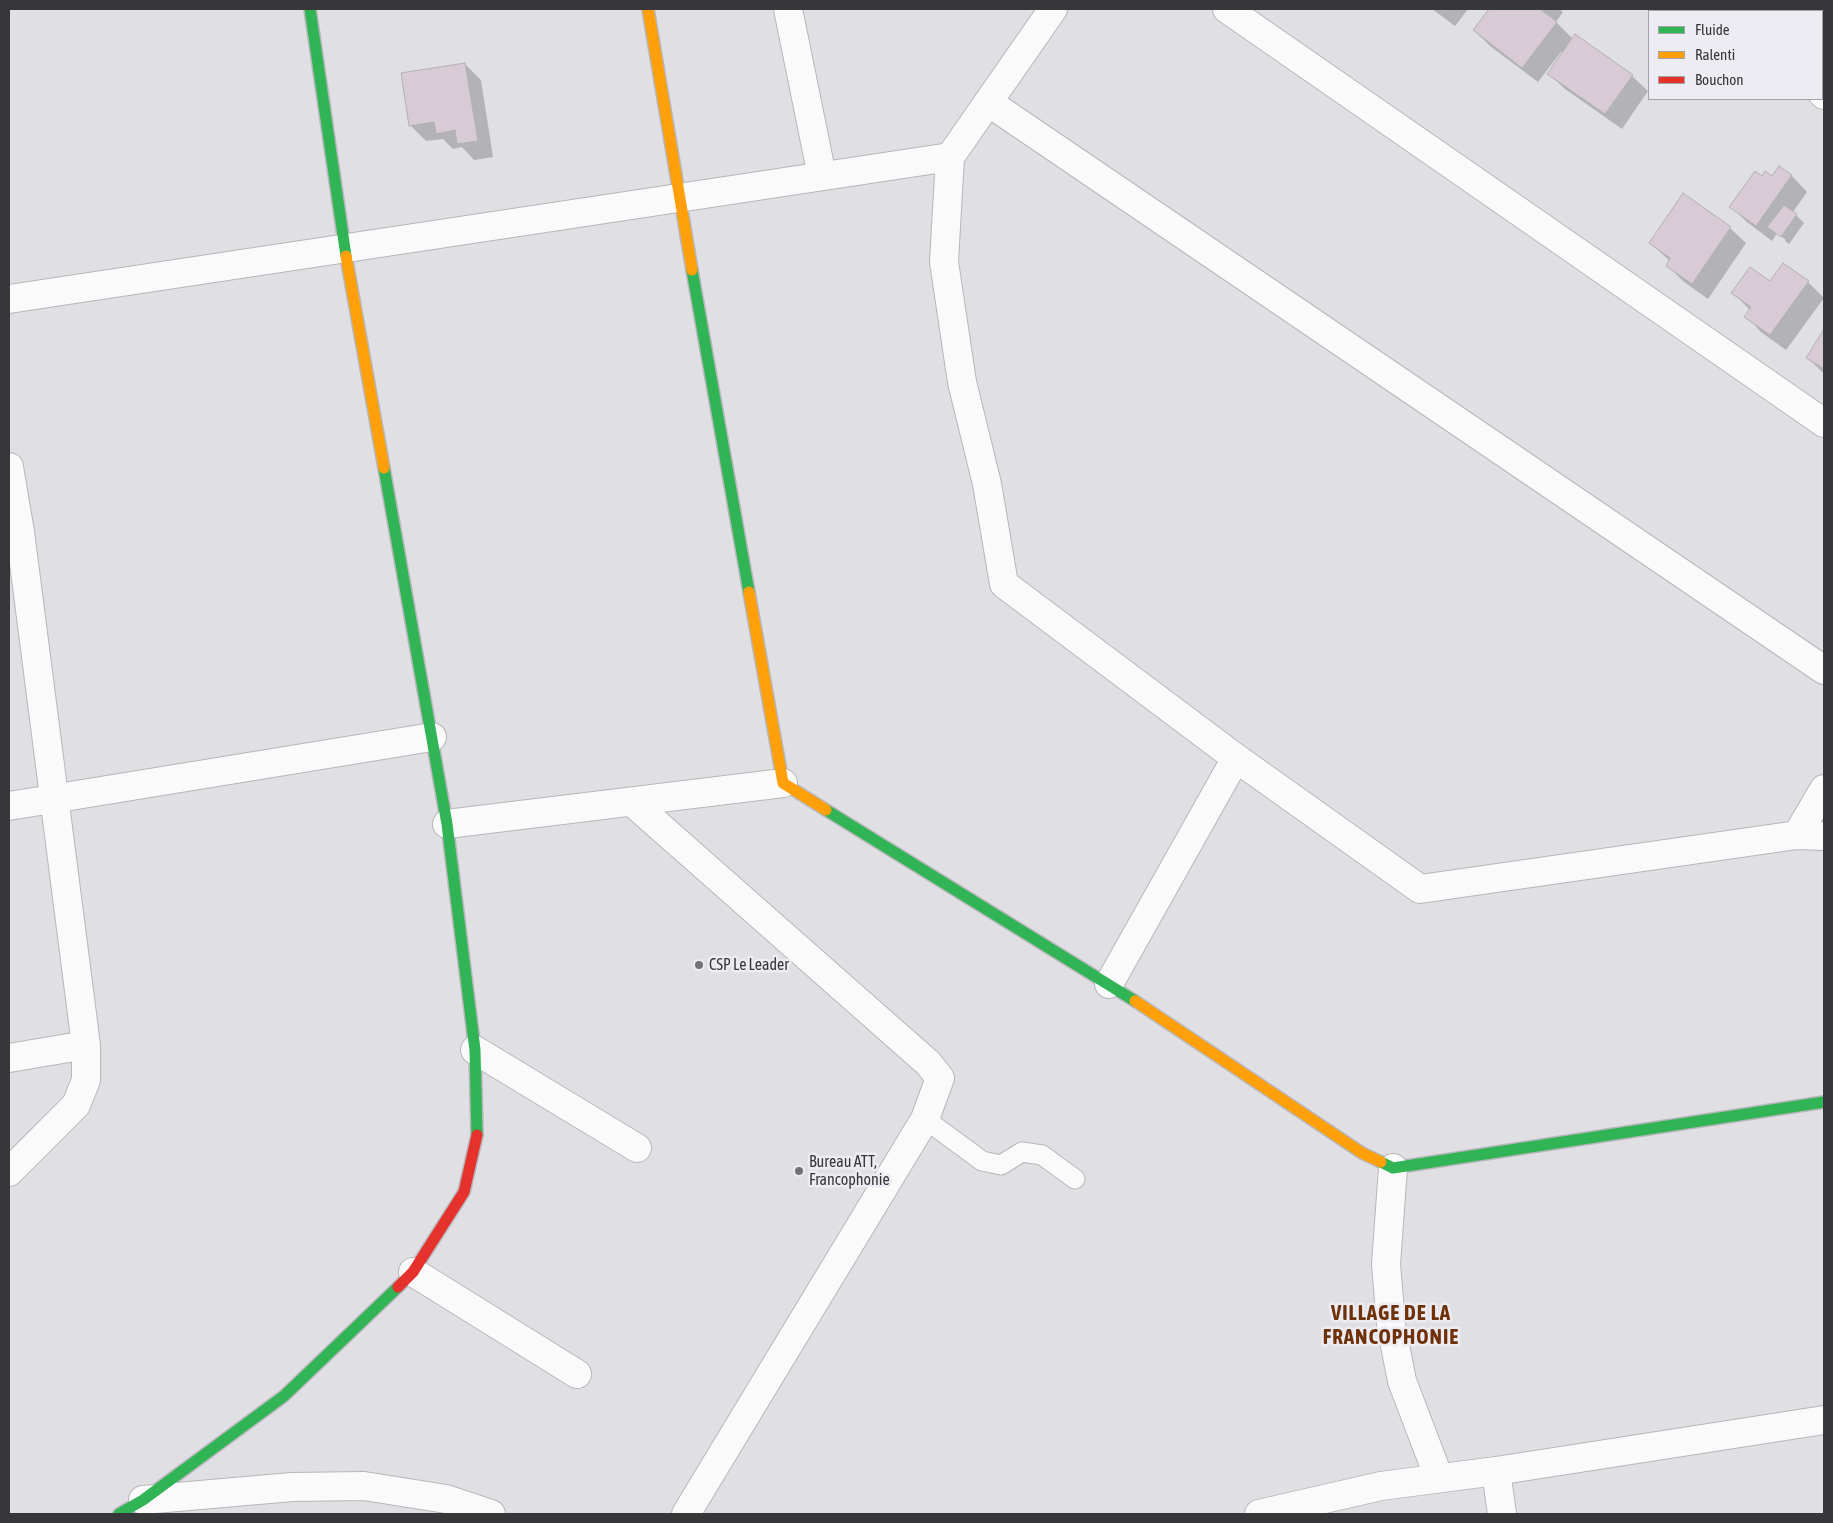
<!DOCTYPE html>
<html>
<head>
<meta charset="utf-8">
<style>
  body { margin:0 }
  #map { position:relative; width:1833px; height:1523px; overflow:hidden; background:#e0e0e4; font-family:"Asap Condensed",sans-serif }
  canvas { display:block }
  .frame { position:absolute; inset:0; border:10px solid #37373a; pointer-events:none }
  .legend { position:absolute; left:1648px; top:10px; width:175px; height:90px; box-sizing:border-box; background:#ececf2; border:1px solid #a4a4a8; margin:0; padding:6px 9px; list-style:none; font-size:15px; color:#37373a }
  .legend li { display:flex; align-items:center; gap:10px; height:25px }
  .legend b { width:25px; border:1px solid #a4a4a8 }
</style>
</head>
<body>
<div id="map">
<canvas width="1833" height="1523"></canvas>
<div class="frame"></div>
<ul class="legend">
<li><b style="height:6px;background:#30b455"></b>Fluide</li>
<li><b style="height:6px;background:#ff9f0a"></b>Ralenti</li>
<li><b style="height:6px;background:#e5322d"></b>Bouchon</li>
</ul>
</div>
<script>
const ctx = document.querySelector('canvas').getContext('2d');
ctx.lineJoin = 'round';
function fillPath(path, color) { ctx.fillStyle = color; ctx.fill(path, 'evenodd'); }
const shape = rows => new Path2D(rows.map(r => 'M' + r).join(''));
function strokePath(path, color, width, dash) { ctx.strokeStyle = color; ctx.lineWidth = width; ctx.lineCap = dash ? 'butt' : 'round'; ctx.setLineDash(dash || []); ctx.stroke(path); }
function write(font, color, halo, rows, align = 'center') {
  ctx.font = font + ' "Asap Condensed",sans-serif'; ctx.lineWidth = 5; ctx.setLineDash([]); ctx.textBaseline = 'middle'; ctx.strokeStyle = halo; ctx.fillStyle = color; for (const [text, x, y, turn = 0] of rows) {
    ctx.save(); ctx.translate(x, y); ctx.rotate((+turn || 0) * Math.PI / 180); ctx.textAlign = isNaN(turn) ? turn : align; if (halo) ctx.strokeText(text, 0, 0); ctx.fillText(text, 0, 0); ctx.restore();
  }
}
const shadow = shape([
  [1432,9,1468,9,1455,26],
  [1490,9,1559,9,1563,12,1556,22,1573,39,1632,76,1648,91,1622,129,1565,89,1549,74,1563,53,1561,52,1538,82,1490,46,1474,30],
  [465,64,481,80,493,157,474,160,462,147,453,149,443,139,426,141,410,125],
  [1780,168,1792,176,1807,192,1793,212,1804,223,1789,244,1785,241,1786,240,1777,233,1772,241,1747,222,1731,207,1762,177,1772,178],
  [1730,228,1746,243,1708,299,1683,281,1667,265,1670,261,1650,243],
  [1783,264,1808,282,1824,298,1786,350,1761,332,1746,316,1750,310,1733,293,1770,283],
  [1824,332,1824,374,1808,358]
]);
const building = shape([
  [1489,9,1540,9,1557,22,1522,68,1473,30,1489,9],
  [1575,34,1633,75,1605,114,1547,74,1575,34],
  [465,63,478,141,457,144,455,130,436,134,434,122,409,126,401,73,465,63],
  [1779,166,1792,175,1756,226,1729,207,1755,171,1762,176,1765,171,1772,176,1779,166],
  [1683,193,1731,227,1692,284,1666,266,1670,258,1649,243,1683,193],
  [1784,205,1797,214,1781,237,1767,227,1784,205],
  [1783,263,1809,281,1770,335,1744,317,1751,307,1731,293,1750,267,1770,281,1783,263],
  [1824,329,1824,369,1806,358,1824,329]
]);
const lane = shape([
  [925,1119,982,1161,1001,1165,1022,1152,1042,1155,1075,1179]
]);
const street = shape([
  [788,9,822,176],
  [1053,9,950,157,944,262,962,382,987,484,1004,584,1236,758,1420,889,1797,835,1824,789],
  [1227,9,1824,423],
  [1701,9,1705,11],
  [1822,93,1824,95],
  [988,102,1824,670],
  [9,299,950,157],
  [9,467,20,532,86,1045,86,1080,76,1105,9,1172],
  [632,802,928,1063,940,1078,925,1119,686,1514],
  [9,806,432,737],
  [447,824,783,783],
  [1797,835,1824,836],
  [1109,984,1236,758],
  [475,1050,637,1148],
  [9,1058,86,1045],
  [1393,1168,1386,1264,1391,1325,1402,1381,1439,1478],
  [413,1272,577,1374],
  [1496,1471,1502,1514],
  [143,1500,292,1487,364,1486,446,1499,491,1514],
  [1259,1514,1381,1486,1496,1471,1824,1420]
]);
const fast = shape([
  [310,9,346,256],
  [692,270,749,592],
  [384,468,447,824,475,1050,477,1135],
  [826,810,1135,1001],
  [1381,1162,1393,1168,1824,1102],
  [119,1514,143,1500,284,1396,398,1287]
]);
const slow = shape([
  [648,9,692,270],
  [346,256,384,468],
  [749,592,783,783,826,810],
  [1135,1001,1362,1153,1381,1162]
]);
const jam = shape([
  [398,1287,413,1272,464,1192,477,1135]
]);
const markers = [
  [699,965,5,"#727276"],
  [799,1171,5,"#727276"]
];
const poiNames = [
  ["CSP Le Leader",709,965],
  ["Bureau ATT,",809,1162],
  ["Francophonie",809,1180]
];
const districtNames = [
  ["VILLAGE DE LA",1391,1313],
  ["FRANCOPHONIE",1391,1337]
];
fillPath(shadow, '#0003');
fillPath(building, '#d8cbd6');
strokePath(building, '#b1b0b2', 1);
strokePath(lane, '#b7b7ba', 21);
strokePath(street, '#b7b7ba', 30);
strokePath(fast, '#b7b7ba', 14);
strokePath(slow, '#b7b7ba', 14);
strokePath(jam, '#b7b7ba', 14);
strokePath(lane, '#fafafb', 19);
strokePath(street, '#fafafb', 28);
strokePath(fast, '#30b455', 11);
strokePath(slow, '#ff9f0a', 11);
strokePath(jam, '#e5322d', 11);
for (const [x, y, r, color] of markers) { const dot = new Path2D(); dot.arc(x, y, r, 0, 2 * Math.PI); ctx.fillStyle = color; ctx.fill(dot); strokePath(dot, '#ececf2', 2); }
write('16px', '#37373a', '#ececf2', poiNames, 'left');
ctx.letterSpacing = '1px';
write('bold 21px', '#6f310a', '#ececf2', districtNames);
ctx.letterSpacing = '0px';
</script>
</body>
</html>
